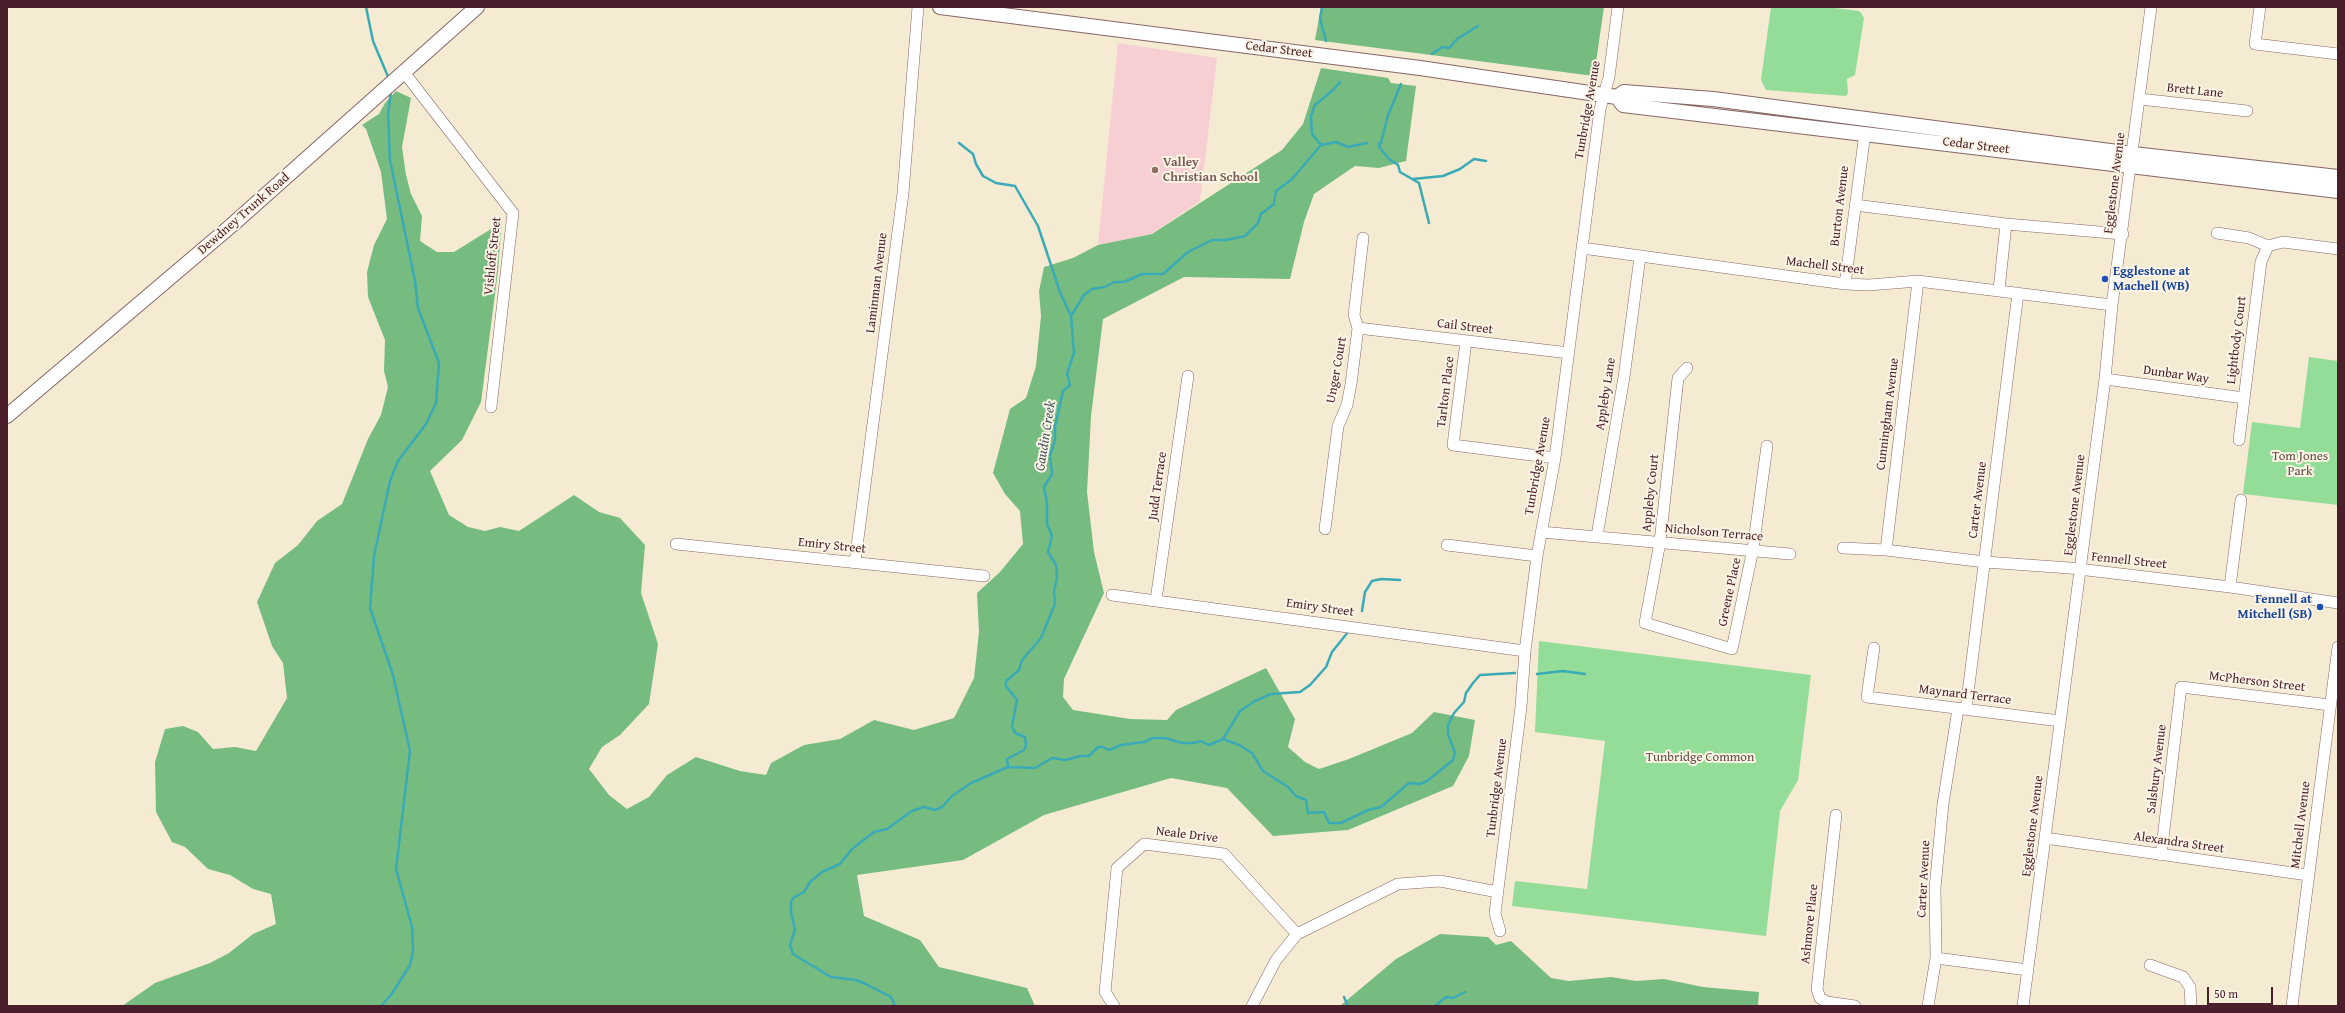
<!DOCTYPE html>
<html>
<head>
<meta charset="utf-8">
<style>
  body { margin:0 }
  #map { position:relative; width:2345px; height:1013px; overflow:hidden; background:#f5ebd3; font-family:"Gentium Book Plus",serif }
  canvas { display:block }
  .frame { position:absolute; inset:0; border:8px solid #4a1f2b; pointer-events:none }
  .scale { position:absolute; left:2207px; top:987px; width:66px; height:18px; box-sizing:border-box; border:2px solid #4a1f2b; border-top:0; padding-left:5px; font-size:12px; line-height:14px; white-space:nowrap; color:#4a1f2b; -webkit-text-stroke:3px #fcf5e5; paint-order:stroke }
</style>
</head>
<body>
<div id="map">
<canvas width="2345" height="1013"></canvas>
<div class="frame"></div>
<div class="scale">50 m</div>
</div>
<script>
const ctx = document.querySelector('canvas').getContext('2d');
ctx.lineJoin = 'round';
function fillPath(path, color) { ctx.fillStyle = color; ctx.fill(path, 'evenodd'); }
const shape = rows => new Path2D(rows.map(r => 'M' + r).join(''));
function strokePath(path, color, width, dash) { ctx.strokeStyle = color; ctx.lineWidth = width; ctx.lineCap = dash ? 'butt' : 'round'; ctx.setLineDash(dash || []); ctx.stroke(path); }
function write(font, color, halo, rows, align = 'center') {
  ctx.font = font + ' "Gentium Book Plus",serif'; ctx.lineWidth = 4; ctx.setLineDash([]); ctx.textBaseline = 'middle'; ctx.strokeStyle = halo; ctx.fillStyle = color; for (const [text, x, y, turn = 0] of rows) {
    ctx.save(); ctx.translate(x, y); ctx.rotate((+turn || 0) * Math.PI / 180); ctx.textAlign = isNaN(turn) ? turn : align; if (halo) ctx.strokeText(text, 0, 0); ctx.fillText(text, 0, 0); ctx.restore();
  }
}
const built = shape([
  [1118,43,1217,58,1200,201,1151,234,1098,245]
]);
const green = shape([
  [1771,7,1827,7,1859,11,1861,13,1864,18,1855,75,1847,79,1848,93,1846,96,1766,90,1761,80],
  [2309,357,2338,361,2338,505,2243,494,2252,422,2300,428],
  [1539,641,1811,675,1798,780,1780,811,1766,936,1512,906,1515,881,1587,889,1605,741,1535,732]
]);
const forest = shape([
  [1321,7,1604,7,1594,76,1315,40],
  [1321,68,1388,78,1391,83,1416,86,1406,161,1379,168,1355,166,1314,194,1304,222,1290,279,1184,277,1103,319,1091,416,1087,492,1094,552,1104,593,1064,679,1063,697,1073,710,1130,719,1167,720,1176,710,1266,668,1295,719,1288,747,1305,762,1319,769,1349,759,1412,733,1434,712,1475,720,1469,756,1453,786,1348,830,1273,836,1227,788,1171,778,1044,815,963,860,857,875,864,916,920,940,939,967,1027,988,1035,1006,122,1006,155,983,210,963,229,953,253,934,276,924,271,894,253,889,230,875,208,869,185,847,172,842,156,812,155,762,165,729,183,726,198,732,213,749,235,747,256,751,287,698,283,663,272,646,257,602,275,563,298,545,317,521,342,504,368,439,381,415,388,387,384,371,385,340,368,297,367,272,374,245,387,219,381,172,366,129,362,125,379,114,385,103,396,91,411,98,402,147,406,175,411,194,422,216,420,241,437,252,454,252,491,229,502,217,498,271,481,402,462,440,430,471,449,515,468,527,485,531,500,527,519,531,574,495,599,512,620,518,645,545,641,593,658,644,649,704,620,735,602,747,589,769,609,795,627,809,649,797,667,775,696,757,740,771,766,775,771,763,804,745,840,739,874,720,914,730,954,718,974,678,979,632,977,593,1000,572,1023,544,1020,511,1005,494,993,473,1010,409,1026,398,1036,366,1041,316,1039,291,1044,267,1073,258,1098,245,1152,234,1282,150,1303,124],
  [1440,934,1488,937,1496,945,1511,941,1551,978,1569,981,1611,977,1636,981,1664,979,1703,987,1759,992,1758,1006,1340,1006,1396,959]
]);
const stream = shape([
  [366,7,373,41,389,79],
  [1322,7,1320,19,1326,41],
  [1432,54,1442,47,1449,48,1457,39,1478,26],
  [959,143,973,154,976,164,983,176,996,183,1015,186,1038,226,1060,292,1071,316],
  [1379,144,1380,148,1389,159,1398,165,1400,172,1419,183,1429,223],
  [1379,144,1381,143,1388,115,1401,84],
  [1321,145,1312,134,1311,116,1315,105,1333,90,1340,82],
  [1413,179,1443,176,1460,169,1474,159,1486,161],
  [1362,611,1365,592,1372,581,1381,579,1400,580],
  [1537,674,1563,671,1585,674],
  [1223,739,1240,711,1255,701,1271,694,1300,692,1310,685,1326,667,1332,652,1348,632],
  [1008,767,1035,768,1052,758,1066,760,1080,756,1089,756,1098,747,1103,747,1109,750,1121,745,1144,742,1153,738,1165,738,1182,743,1193,743,1201,741,1209,745,1223,739,1239,745,1252,753,1263,771,1288,787,1296,796,1306,800,1308,813,1324,812,1329,823,1341,823,1368,810,1381,807,1409,783,1420,784,1427,781,1453,760,1455,753,1448,734,1448,725,1454,713,1464,702,1466,693,1473,683,1480,675,1515,673],
  [1344,997,1348,1006],
  [381,1006,391,995,410,965,413,951,412,927,396,869,410,751,393,675,370,608,374,556,390,481,398,461,426,424,436,403,439,363,418,308,415,281,390,160,388,115,391,91],
  [895,1006,891,997,866,984,856,980,831,977,793,954,790,945,795,930,791,912,791,902,793,898,804,892,810,882,822,872,840,864,852,849,874,832,887,829,912,811,924,807,935,810,942,807,952,796,971,783,1008,767,1007,759,1024,750,1026,746,1025,737,1015,733,1012,726,1017,700,1006,686,1006,681,1019,670,1022,660,1041,638,1055,604,1054,591,1057,578,1056,565,1048,552,1052,536,1047,524,1047,503,1044,487,1052,474,1050,456,1055,440,1055,427,1063,391,1070,385,1067,374,1074,353,1071,316,1084,295,1092,289,1105,287,1114,282,1124,282,1142,274,1163,274,1188,252,1212,240,1226,240,1245,236,1258,223,1261,214,1274,204,1276,191,1292,179,1321,145,1336,142,1348,147,1367,143],
  [1435,1006,1446,997,1453,998,1465,992]
]);
const minor = shape([
  [2260,7,2255,44,2338,54],
  [403,71,513,213,491,407],
  [2140,99,2247,111],
  [1855,205,2006,224,2123,234],
  [2217,233,2249,238,2268,246,2283,242,2338,249],
  [1582,248,1845,284,1869,285,1918,281,2112,305],
  [1845,284,1865,133],
  [1999,290,2006,224],
  [1358,328,1569,353],
  [1466,341,1453,445,1555,458],
  [1687,368,1678,378,1660,542,1645,623,1732,649,1753,549,1767,446],
  [2105,379,2244,398],
  [2239,440,2261,262,2268,246],
  [1325,529,1338,426,1347,405,1351,384,1358,328,1354,315,1363,238],
  [1541,532,1790,554],
  [1597,536,1624,377,1640,257],
  [676,544,984,576],
  [1447,545,1537,556],
  [1843,548,1886,550,1985,562,2070,568,2230,587,2338,603],
  [1886,550,1918,281],
  [855,562,903,193,918,7],
  [2230,587,2241,500],
  [1112,595,1525,651],
  [1156,600,1188,376],
  [1874,648,1867,697,2060,721],
  [1966,709,2018,293],
  [1836,815,1817,989,1820,998,1827,1002,1855,1006],
  [2045,838,2308,875],
  [2161,855,2181,687,2330,705],
  [1500,931,1495,913,1521,707,1525,651,1537,556,1555,458,1600,109,1609,77,1618,7],
  [1936,958,2028,970],
  [2150,965,2183,977,2190,987,2191,1006],
  [1114,1006,1105,992,1117,868,1144,844,1224,854,1297,934],
  [1252,1006,1276,960,1297,934,1398,884,1440,881,1498,892],
  [1928,1006,1936,958,1935,888,1943,804,1958,709],
  [2023,1006,2105,379,2112,305,2151,7],
  [2292,1006,2338,647]
]);
const major = shape([
  [940,7,1420,68,1617,97,1623,105,2338,191],
  [1617,97,1624,92,1713,99,2133,154,2338,177],
  [7,416,232,225,477,7]
]);
const markers = [
  [1155,170,4,"#8d6e63"],
  [2105,279,4,"#1a4fb4"],
  [2320,607,4,"#1a4fb4"]
];
const streetNames = [
  ["Cedar Street",1279,50,7],
  ["Brett Lane",2195,91,6],
  ["Tunbridge Avenue",1588,110,-80],
  ["Cedar Street",1976,146,7],
  ["Egglestone Avenue",2115,183,-83],
  ["Burton Avenue",1840,206,-83],
  ["Dewdney Trunk Road",244,214,-41],
  ["Vishloff Street",493,256,-84],
  ["Machell Street",1825,266,7],
  ["Laminman Avenue",877,283,-83],
  ["Cail Street",1465,327,7],
  ["Lightbody Court",2237,340,-83],
  ["Unger Court",1337,370,-80],
  ["Dunbar Way",2176,375,8],
  ["Tarlton Place",1446,392,-83],
  ["Appleby Lane",1606,394,-81],
  ["Cunningham Avenue",1888,414,-83],
  ["Tunbridge Avenue",1538,466,-80],
  ["Judd Terrace",1158,486,-82],
  ["Appleby Court",1651,493,-84],
  ["Carter Avenue",1978,500,-83],
  ["Egglestone Avenue",2075,505,-83],
  ["Nicholson Terrace",1714,533,5],
  ["Emiry Street",832,546,6],
  ["Fennell Street",2129,561,6],
  ["Greene Place",1730,592,-78],
  ["Emiry Street",1320,608,8],
  ["McPherson Street",2257,682,7],
  ["Maynard Terrace",1965,695,7],
  ["Salsbury Avenue",2157,769,-83],
  ["Tunbridge Avenue",1497,788,-83],
  ["Mitchell Avenue",2301,825,-83],
  ["Egglestone Avenue",2033,826,-83],
  ["Neale Drive",1187,835,7],
  ["Alexandra Street",2179,843,8],
  ["Carter Avenue",1924,879,-87],
  ["Ashmore Place",1810,924,-84]
];
const educationNames = [
  ["Valley",1163,163],
  ["Christian School",1163,178]
];
const transitNames = [
  ["Egglestone at",2113,272],
  ["Machell (WB)",2113,287],
  ["Fennell at",2312,600,"right"],
  ["Mitchell (SB)",2312,615,"right"]
];
const parkNames = [
  ["Tom Jones",2300,457],
  ["Park",2300,472],
  ["Tunbridge Common",1700,758]
];
const waterNames = [
  ["Gaudin Creek",1046,436,-81]
];
fillPath(built, '#f7cfd3');
fillPath(green, '#93dd99');
fillPath(forest, '#76bc81');
strokePath(stream, '#3aaab6', 2.5);
strokePath(minor, '#866666', 12);
strokePath(major, '#866666', 16);
strokePath(minor, '#fff', 11);
strokePath(major, '#fff', 14);
for (const [x, y, r, color] of markers) { const dot = new Path2D(); dot.arc(x, y, r, 0, 2 * Math.PI); ctx.fillStyle = color; ctx.fill(dot); strokePath(dot, '#fcf5e5', 1.5); }
write('13px', '#4a1f2b', '#fcf5e5', streetNames);
write('bold 13px', '#785e54', '#fcf5e5', educationNames, 'left');
write('bold 13px', '#164399', '#fcf5e5', transitNames, 'left');
write('13px', '#5c4e46', '#fcf5e5', parkNames);
write('italic 14px', '#445763', '#fcf5e5', waterNames);
</script>
</body>
</html>
